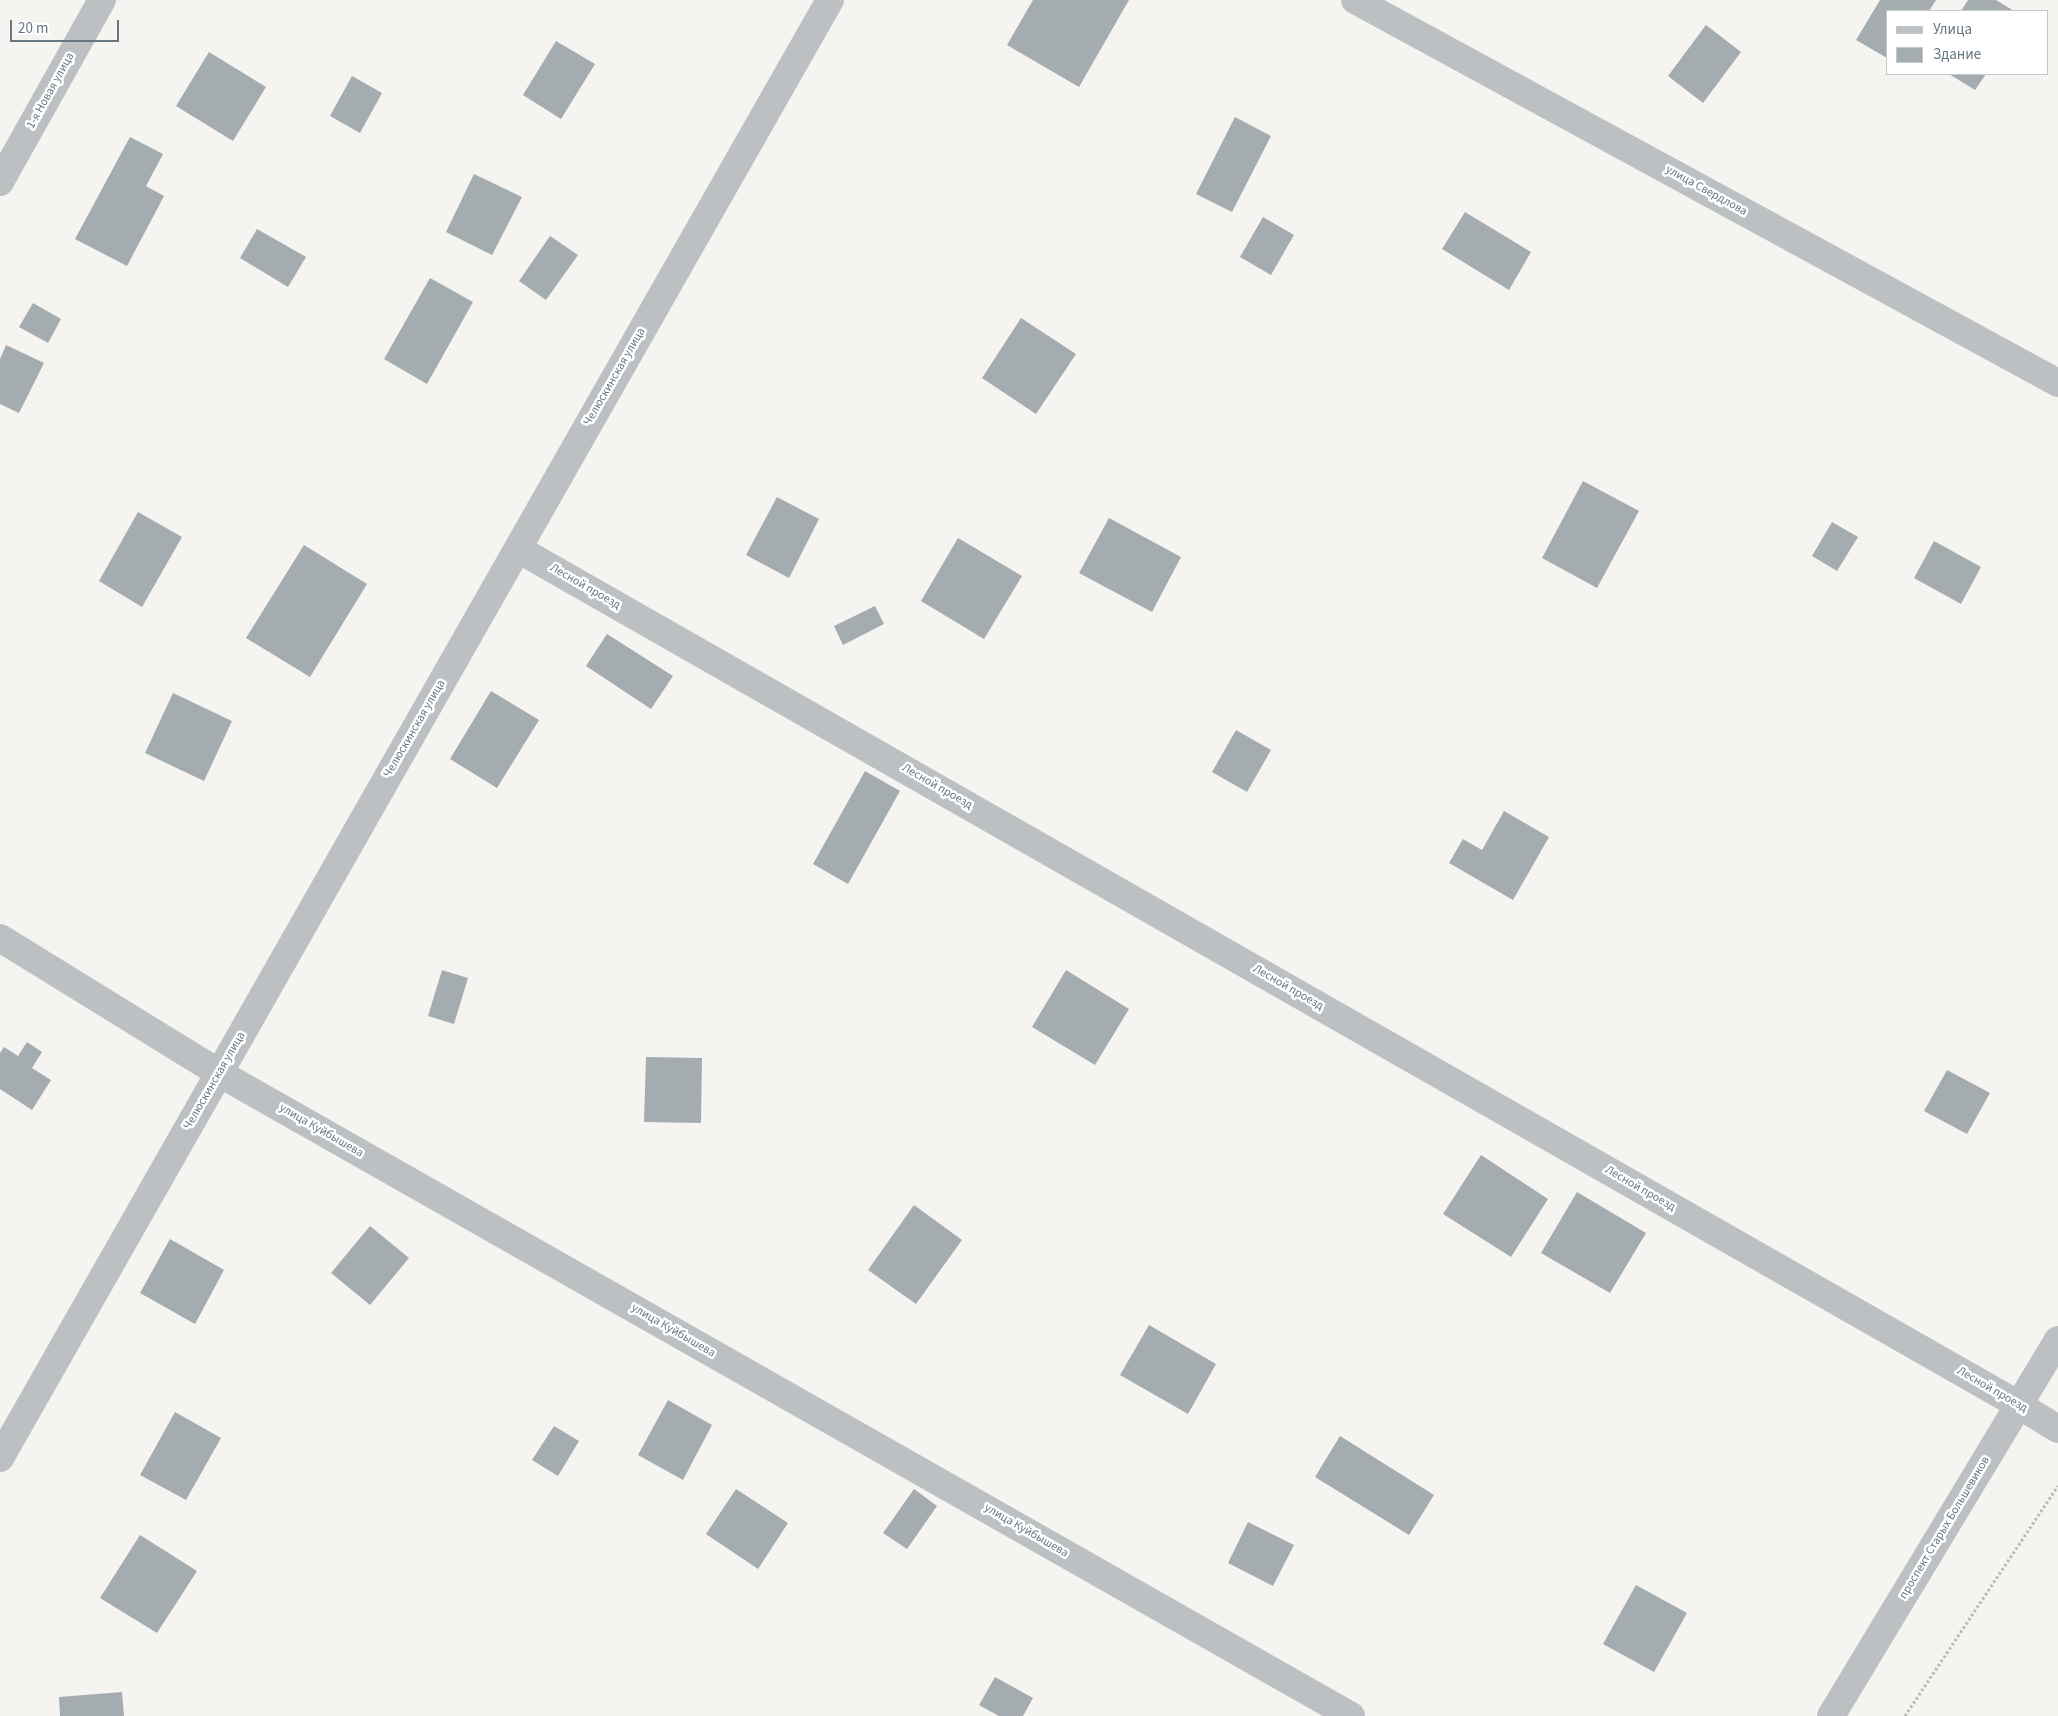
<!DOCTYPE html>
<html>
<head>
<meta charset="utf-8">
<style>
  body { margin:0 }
  #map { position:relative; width:2058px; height:1716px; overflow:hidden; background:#f5f4f1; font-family:"Source Sans 3",sans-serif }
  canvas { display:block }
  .legend { position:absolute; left:1886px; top:10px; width:162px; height:65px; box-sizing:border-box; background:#fff; border:1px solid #c2c9cc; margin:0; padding:6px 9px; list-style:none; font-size:15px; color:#67777f }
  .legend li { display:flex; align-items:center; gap:10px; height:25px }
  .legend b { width:25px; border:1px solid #c2c9cc }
  .scale { position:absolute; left:10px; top:20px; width:109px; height:22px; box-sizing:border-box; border:2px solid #67777f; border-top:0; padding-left:6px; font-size:15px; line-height:18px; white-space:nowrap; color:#67777f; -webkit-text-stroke:4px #fff; paint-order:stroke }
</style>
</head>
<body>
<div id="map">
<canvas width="2058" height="1716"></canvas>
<ul class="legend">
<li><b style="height:6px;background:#bcc0c3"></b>Улица</li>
<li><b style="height:14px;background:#a4acb0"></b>Здание</li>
</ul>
<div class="scale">20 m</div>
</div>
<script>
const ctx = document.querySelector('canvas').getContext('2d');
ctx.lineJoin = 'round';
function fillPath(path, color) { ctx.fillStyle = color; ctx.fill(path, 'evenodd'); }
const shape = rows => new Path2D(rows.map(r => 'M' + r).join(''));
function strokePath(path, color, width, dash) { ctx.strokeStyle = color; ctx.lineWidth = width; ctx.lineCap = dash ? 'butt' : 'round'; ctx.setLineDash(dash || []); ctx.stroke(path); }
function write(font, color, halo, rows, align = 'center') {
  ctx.font = font + ' "Source Sans 3",sans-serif'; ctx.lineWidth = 5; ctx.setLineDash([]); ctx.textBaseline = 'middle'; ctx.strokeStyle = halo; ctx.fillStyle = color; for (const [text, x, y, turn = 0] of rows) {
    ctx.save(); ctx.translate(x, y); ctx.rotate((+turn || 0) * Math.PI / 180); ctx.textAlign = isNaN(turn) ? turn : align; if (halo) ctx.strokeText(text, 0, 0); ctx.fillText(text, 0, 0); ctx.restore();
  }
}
const building = shape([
  [1033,0,1129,0,1079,87,1007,45],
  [1880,0,1936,0,1929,11,1887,11,1887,58,1856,40],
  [1968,0,1996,0,2014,11,1961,11],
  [1706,25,1741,52,1703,103,1668,76],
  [556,41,595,64,561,119,523,95],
  [209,52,266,87,233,141,176,106],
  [1949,74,1986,74,1975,90],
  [352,76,382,93,360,133,330,116],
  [1235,117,1271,136,1232,212,1196,194],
  [130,137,163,154,146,186,164,196,127,266,75,239],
  [474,174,522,197,492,255,446,232],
  [1465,212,1531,252,1509,290,1442,249],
  [1263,217,1294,235,1271,275,1240,257],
  [257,229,306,257,288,287,240,258],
  [550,236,578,255,546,300,519,281],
  [430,278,473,302,427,384,384,359],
  [33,303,61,319,48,343,19,327],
  [1021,318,1076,354,1036,414,982,378],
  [6,345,44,363,19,413,0,404,0,359],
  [1583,481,1639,511,1597,588,1542,558],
  [777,497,819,519,789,578,746,555],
  [138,512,182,537,142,607,99,581],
  [1109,518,1181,557,1152,612,1079,573],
  [1832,522,1858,537,1837,571,1812,556],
  [958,538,1022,576,984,639,921,601],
  [1934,541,1981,567,1961,604,1914,578],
  [304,545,367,584,310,677,246,638],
  [875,606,884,624,843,645,834,626],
  [607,634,673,676,651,709,586,666],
  [491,691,539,720,497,788,450,759],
  [173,693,232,721,204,781,145,753],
  [1236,730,1271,750,1247,792,1212,772],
  [865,771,900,791,848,884,813,864],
  [1504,811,1549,837,1513,900,1449,863,1463,839,1482,850],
  [442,970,468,978,454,1024,428,1016],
  [1066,970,1129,1009,1095,1065,1032,1027],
  [27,1042,42,1052,32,1068,51,1080,32,1110,0,1089,0,1053,4,1047,18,1056],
  [646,1057,702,1058,701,1123,644,1122],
  [1947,1070,1990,1093,1967,1134,1924,1111],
  [1481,1155,1548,1199,1511,1257,1443,1214],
  [1577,1192,1646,1233,1610,1293,1541,1253],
  [914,1205,962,1240,916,1304,868,1270],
  [370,1226,409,1258,370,1305,331,1273],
  [170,1239,224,1270,195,1324,140,1293],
  [1149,1325,1216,1364,1188,1414,1120,1375],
  [668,1400,712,1425,683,1480,638,1455],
  [175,1412,221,1438,186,1500,140,1475],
  [554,1426,579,1441,558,1476,532,1460],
  [1340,1436,1434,1495,1409,1535,1315,1477],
  [736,1489,788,1523,758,1569,706,1534],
  [914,1489,937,1506,907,1549,883,1533],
  [1248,1522,1294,1545,1273,1586,1228,1563],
  [140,1535,197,1571,157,1633,100,1598],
  [1636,1585,1687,1613,1654,1672,1603,1644],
  [995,1677,1033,1698,1023,1716,999,1716,979,1705],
  [122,1692,124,1716,60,1716,59,1697]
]);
const path = shape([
  [1905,1716,2058,1486]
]);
const street = shape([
  [1355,0,2058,383],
  [0,182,102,0],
  [518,549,2019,1405,2058,1429],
  [0,938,219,1073,1351,1716],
  [0,1458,830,0],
  [1831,1716,2058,1340]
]);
const streetNames = [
  ["1-я Новая улица",51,91,-61],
  ["улица Свердлова",1706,191,29],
  ["Челюскинская улица",615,377,-60],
  ["Лесной проезд",585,587,30],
  ["Челюскинская улица",415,729,-60],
  ["Лесной проезд",937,787,30],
  ["Лесной проезд",1288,988,30],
  ["Челюскинская улица",215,1081,-60],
  ["улица Куйбышева",321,1131,30],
  ["Лесной проезд",1640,1189,30],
  ["улица Куйбышева",673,1331,30],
  ["Лесной проезд",1992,1390,30],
  ["проспект Старых Большевиков",1945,1528,-59],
  ["улица Куйбышева",1026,1531,30]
];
fillPath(building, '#a4acb0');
strokePath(path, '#b6b9bb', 3, [2.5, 2.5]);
strokePath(street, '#bcc0c3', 28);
write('12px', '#67777f', '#fff', streetNames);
</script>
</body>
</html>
